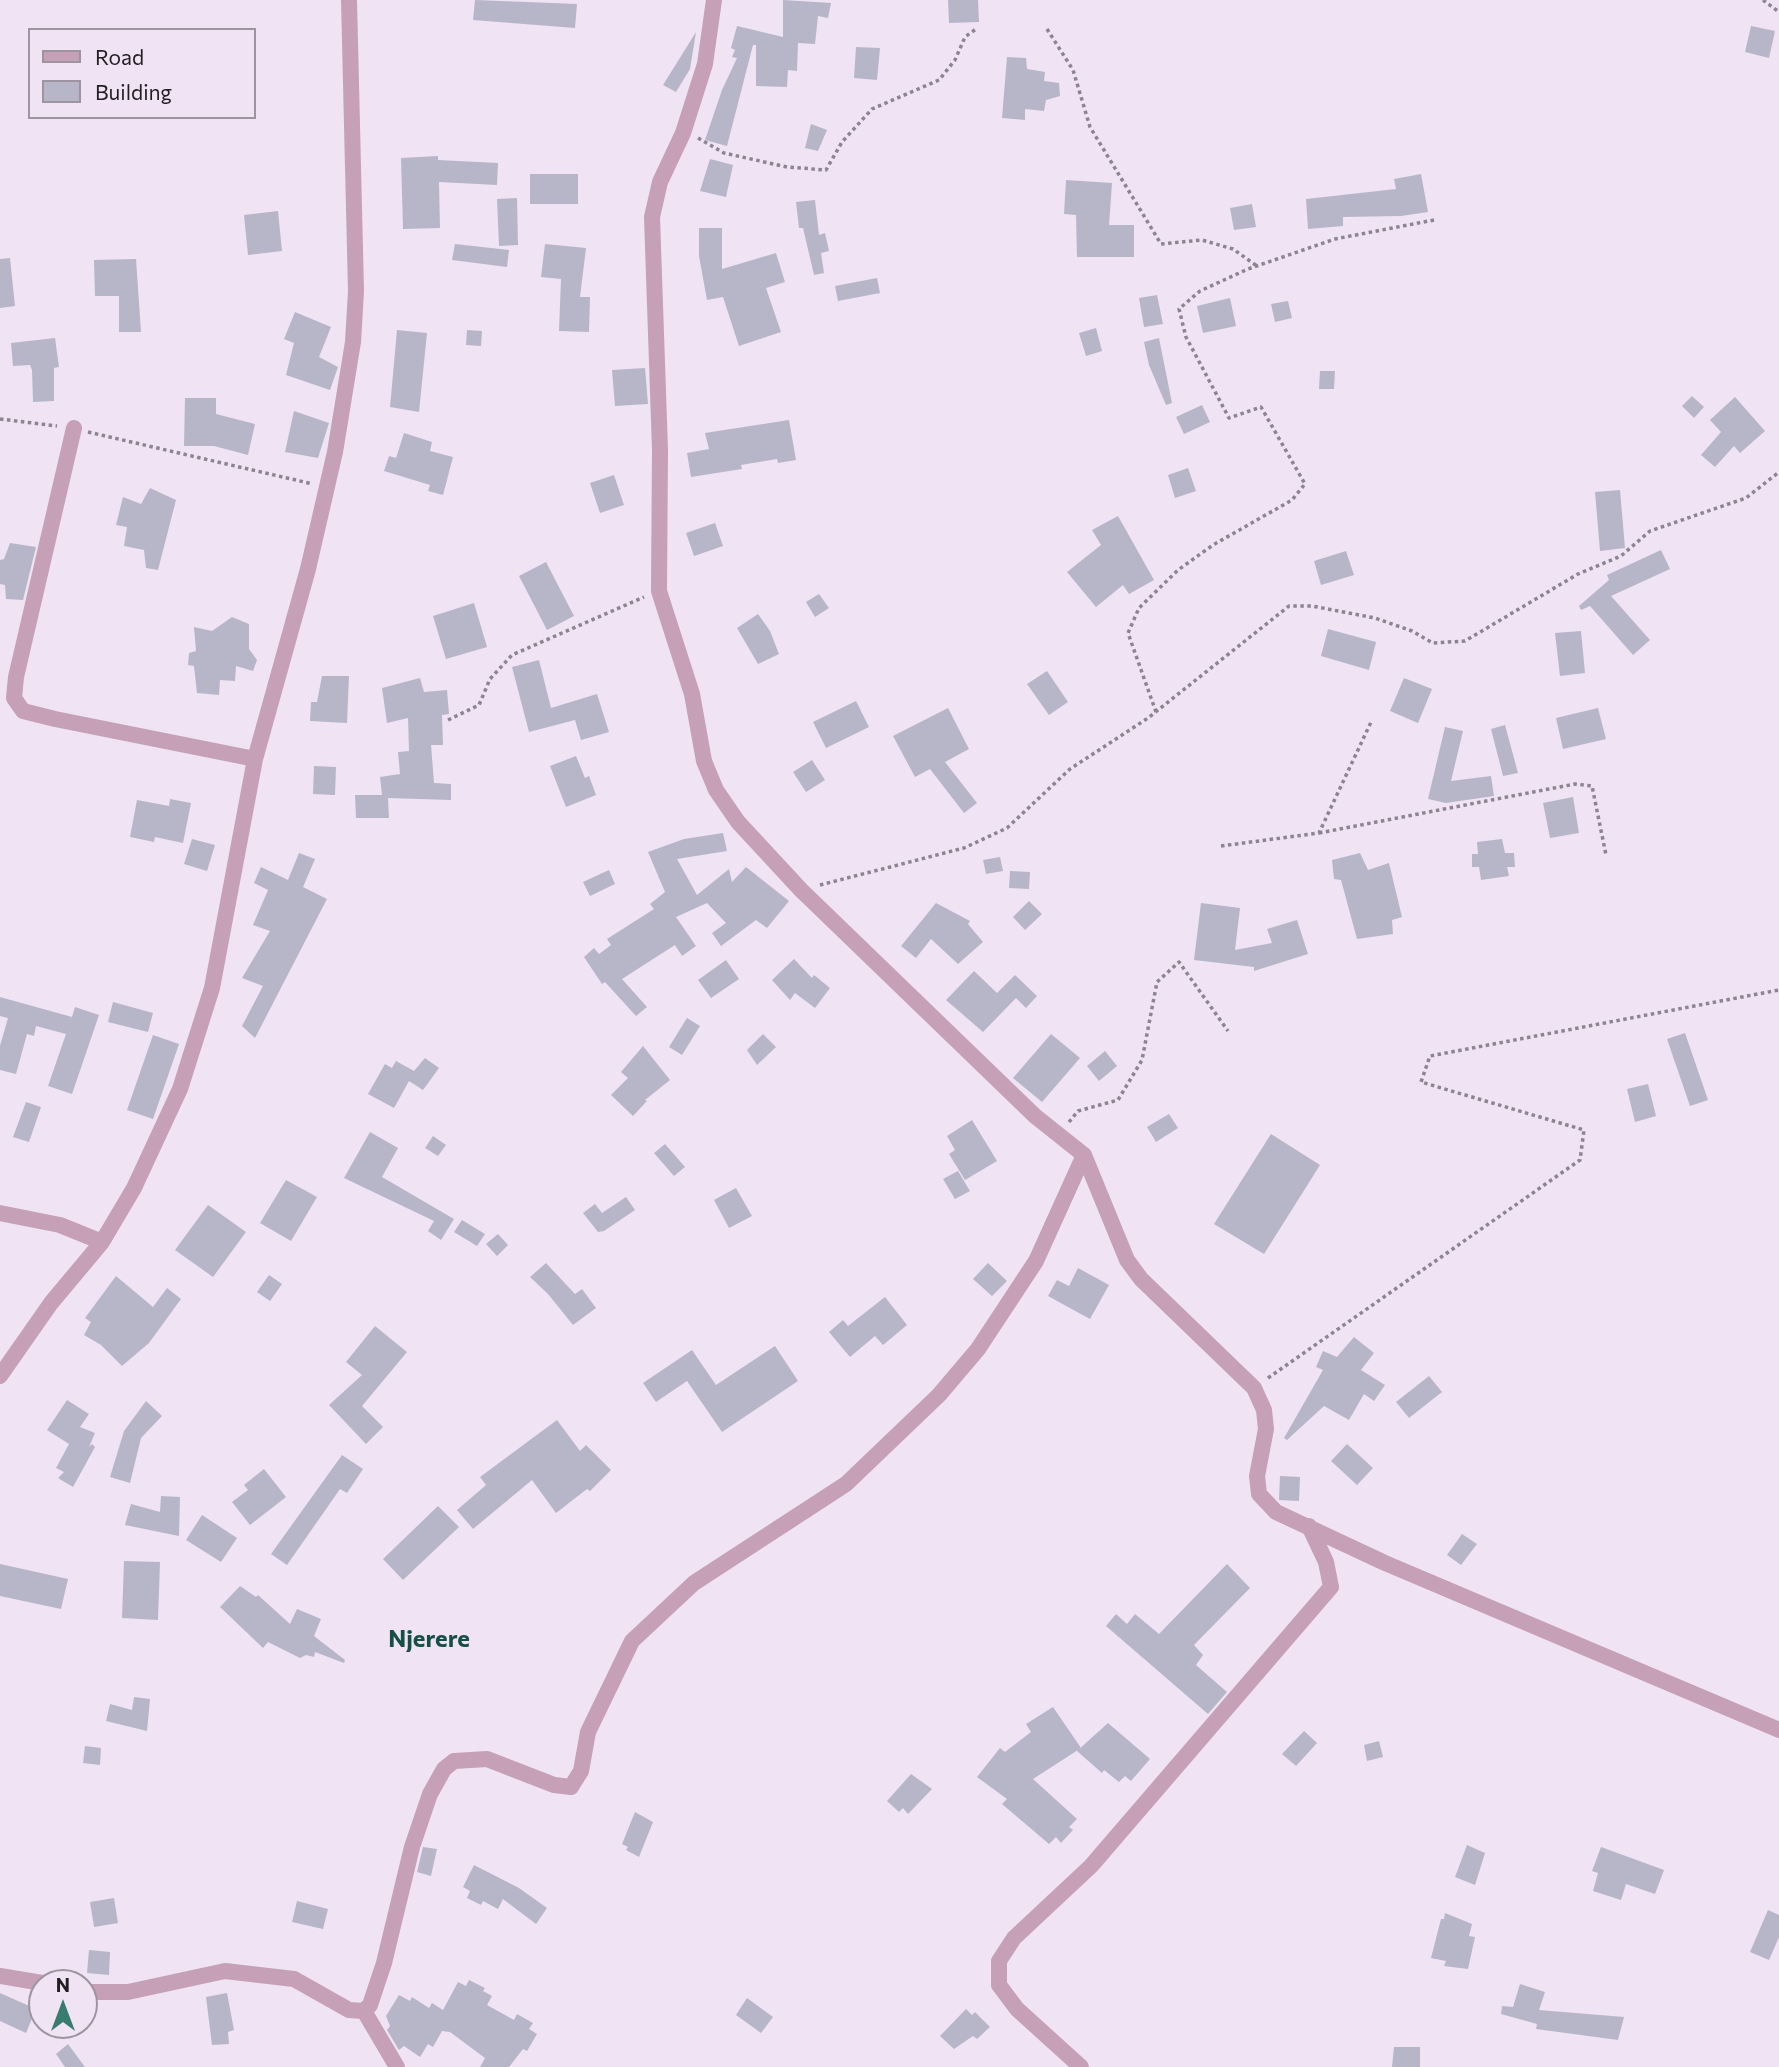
<!DOCTYPE html>
<html>
<head>
<meta charset="utf-8">
<style>
  body { margin:0 }
  #map { position:relative; width:1779px; height:2067px; overflow:hidden; background:#efe3f4; font-family:Commissioner,sans-serif }
  canvas { display:block }
  .legend { position:absolute; left:28px; top:28px; width:228px; height:91px; box-sizing:border-box; background:#efe3f4; border:2px solid #9d94a0; margin:0; padding:9px 12px; list-style:none; font-size:21px; color:#211d23 }
  .legend li { display:flex; align-items:center; gap:14px; height:35px }
  .legend b { width:35px; border:2px solid #9d94a0 }
  .north { position:absolute; left:28px; top:1969px; width:70px; height:70px; box-sizing:border-box; background:#efe3f4; border:2px solid #9d94a0; border-radius:50%; rotate:0deg; font-size:19px; font-weight:700; line-height:28px; text-align:center; color:#211d23 }
  .north::after { content:''; display:block; margin:auto; width:24px; height:32px; background:#387c6f; clip-path:polygon(50% 0,100% 100%,50% 72%,0 100%) }
</style>
</head>
<body>
<div id="map">
<canvas width="1779" height="2067"></canvas>
<ul class="legend">
<li><b style="height:9px;background:#c5a0b6"></b>Road</li>
<li><b style="height:19px;background:#b7b6c9"></b>Building</li>
</ul>
<div class="north">N</div>
</div>
<script>
const ctx = document.querySelector('canvas').getContext('2d');
ctx.lineJoin = 'round';
function fillPath(path, color) { ctx.fillStyle = color; ctx.fill(path, 'evenodd'); }
const shape = rows => new Path2D(rows.map(r => 'M' + r).join(''));
function strokePath(path, color, width, dash) { ctx.strokeStyle = color; ctx.lineWidth = width; ctx.lineCap = dash ? 'butt' : 'round'; ctx.setLineDash(dash || []); ctx.stroke(path); }
function write(font, color, halo, rows, align = 'center') {
  ctx.font = font + ' Commissioner,sans-serif'; ctx.lineWidth = 6; ctx.setLineDash([]); ctx.textBaseline = 'middle'; ctx.strokeStyle = halo; ctx.fillStyle = color; for (const [text, x, y, turn = 0] of rows) {
    ctx.save(); ctx.translate(x, y); ctx.rotate((+turn || 0) * Math.PI / 180); ctx.textAlign = isNaN(turn) ? turn : align; if (halo) ctx.strokeText(text, 0, 0); ctx.fillText(text, 0, 0); ctx.restore();
  }
}
const building = shape([
  [475,0,577,4,575,28,473,20],
  [783,0,831,3,828,18,818,16,815,44,798,43,797,71,788,70,787,87,756,86,756,45,753,45,727,146,705,140,722,90,737,58,732,57,735,50,731,48,737,26,783,37],
  [948,0,978,0,979,22,949,23],
  [1751,26,1775,31,1769,58,1745,52],
  [696,32,690,69,676,92,663,85],
  [856,47,880,48,877,80,854,78],
  [1007,57,1026,58,1027,69,1045,72,1044,81,1059,83,1060,96,1046,100,1044,111,1025,109,1025,120,1002,118],
  [811,124,827,130,818,151,805,148],
  [438,156,438,160,498,163,497,185,439,182,440,228,403,229,401,158],
  [710,159,733,165,726,197,700,191],
  [530,174,578,174,578,204,530,204],
  [1421,174,1428,212,1401,216,1343,217,1343,226,1308,229,1306,199,1396,189,1394,179],
  [1066,180,1112,183,1109,225,1134,225,1134,257,1077,257,1076,215,1064,214],
  [517,198,518,245,499,246,497,199],
  [815,200,819,235,825,233,829,251,821,253,824,273,814,275,803,228,799,228,796,202],
  [1252,204,1256,227,1234,230,1230,208],
  [278,211,282,251,248,255,244,215],
  [699,228,722,228,722,269,776,253,785,282,766,288,781,332,739,346,723,297,707,300,699,256],
  [455,244,509,250,507,267,452,260],
  [545,244,586,248,580,297,590,297,589,332,559,331,561,279,541,277],
  [10,258,15,306,0,308,0,259],
  [136,259,141,332,119,332,119,296,95,296,94,260],
  [877,278,880,293,838,301,835,286],
  [1157,295,1163,324,1144,327,1139,298],
  [1230,298,1236,326,1203,333,1197,306],
  [1288,301,1292,318,1275,322,1271,304],
  [295,312,331,327,319,357,338,367,330,390,286,375,294,343,284,339],
  [1096,328,1102,351,1086,356,1079,333],
  [397,330,427,333,419,412,390,407],
  [467,330,482,331,481,346,466,345],
  [55,338,59,367,54,368,54,401,33,402,32,370,30,365,13,366,11,343],
  [1159,338,1172,403,1166,405,1149,365,1144,342],
  [645,368,648,404,615,406,612,370],
  [1320,371,1335,371,1334,389,1319,389],
  [1692,396,1704,407,1694,418,1682,406],
  [1735,397,1765,431,1740,453,1734,446,1715,467,1701,455,1721,432,1710,420],
  [185,398,216,398,216,414,255,424,248,455,214,446,184,446],
  [1202,405,1210,422,1184,434,1176,417],
  [294,411,329,423,318,458,285,452],
  [789,420,796,460,778,463,777,459,741,465,742,469,691,477,687,453,709,449,705,433],
  [404,433,432,442,430,451,453,457,443,495,428,491,430,485,384,471,389,456,396,458],
  [1188,468,1196,491,1175,498,1168,475],
  [614,475,624,505,600,513,590,483],
  [150,488,176,500,158,570,146,568,144,550,124,546,127,527,116,525,123,497,141,504],
  [1620,490,1625,548,1600,551,1595,492],
  [1118,516,1154,580,1129,594,1123,585,1096,607,1067,572,1101,545,1092,530],
  [715,523,723,546,694,556,686,533],
  [10,543,36,547,23,600,6,599,5,585,0,584,0,560,4,559],
  [1661,550,1670,569,1611,596,1650,640,1633,655,1590,606,1581,610,1579,606,1609,580,1607,575],
  [1346,551,1354,575,1321,585,1314,561],
  [546,562,574,616,547,630,519,576],
  [819,594,829,608,815,617,806,602],
  [474,603,487,647,446,659,433,616],
  [758,614,770,631,779,654,758,664,737,628],
  [232,617,249,624,249,649,257,660,253,671,236,666,235,681,220,680,219,695,197,693,194,666,188,665,189,653,196,651,194,627,212,631],
  [1328,629,1376,642,1369,670,1321,656],
  [1581,631,1585,673,1560,676,1555,633],
  [539,660,551,708,597,694,609,732,581,740,575,720,529,732,512,667],
  [1047,671,1068,702,1049,715,1027,684],
  [322,676,349,676,347,723,310,721,311,702,317,702],
  [420,678,424,692,447,690,449,714,442,715,443,745,431,745,434,783,451,784,451,800,388,798,389,818,356,818,355,795,382,795,380,777,400,774,398,752,409,751,408,718,387,723,382,688],
  [1404,678,1432,689,1418,723,1390,711],
  [856,701,869,727,826,748,813,722],
  [948,708,969,749,945,762,977,803,964,813,930,769,915,777,893,736],
  [1598,708,1606,739,1563,749,1556,718],
  [1505,725,1518,773,1503,776,1491,729],
  [1445,727,1463,731,1451,781,1491,776,1494,796,1446,803,1428,799],
  [576,756,585,778,589,776,596,795,566,807,550,766],
  [812,760,825,780,806,792,793,772],
  [314,766,336,767,335,795,313,794],
  [1573,797,1579,833,1550,838,1543,803],
  [170,799,191,803,183,843,155,837,154,842,130,837,137,800,169,806],
  [723,833,727,851,677,859,697,895,729,869,732,882,746,867,789,901,767,928,756,920,721,946,712,933,726,923,707,903,676,917,696,946,682,956,675,945,622,979,647,1007,636,1016,605,982,602,984,584,957,594,948,599,954,611,945,607,939,654,909,650,904,665,892,648,852,684,839],
  [192,839,215,845,207,871,184,864],
  [1502,839,1505,853,1514,853,1515,867,1507,867,1509,876,1481,880,1479,867,1472,867,1472,854,1478,854,1477,842],
  [299,853,315,859,303,887,327,899,255,1038,242,1026,263,986,242,978,270,931,253,925,268,890,254,883,261,867,288,880],
  [1360,853,1368,870,1389,863,1402,917,1392,920,1393,934,1357,939,1341,880,1334,879,1332,860],
  [1000,857,1003,871,986,874,983,860],
  [609,870,615,884,590,896,583,882],
  [1010,871,1030,872,1029,889,1009,888],
  [1029,901,1042,914,1025,930,1013,917],
  [936,903,970,921,968,924,983,942,958,964,931,939,916,958,901,946],
  [1201,903,1240,908,1235,950,1272,943,1267,929,1297,920,1308,954,1254,971,1254,967,1194,960],
  [794,959,812,978,814,975,830,988,815,1008,795,993,790,1000,772,980],
  [726,960,739,979,711,998,698,980],
  [974,971,997,993,1015,975,1037,996,1026,1008,1016,998,983,1032,946,1000],
  [0,997,72,1017,75,1007,99,1015,72,1094,48,1086,66,1034,36,1026,34,1036,27,1034,16,1074,0,1070,0,1046,8,1018,0,1016],
  [113,1002,153,1013,148,1032,108,1022],
  [687,1018,700,1026,682,1055,669,1047],
  [1685,1033,1708,1100,1690,1106,1667,1039],
  [763,1034,776,1047,757,1065,747,1050],
  [1051,1034,1080,1058,1042,1102,1013,1078],
  [153,1035,179,1044,153,1119,127,1110],
  [643,1046,670,1080,645,1100,647,1101,633,1116,611,1095,628,1078,621,1072],
  [1105,1051,1117,1066,1099,1081,1087,1066],
  [425,1058,439,1068,423,1090,409,1081,394,1108,368,1094,385,1064,392,1068,396,1061,414,1071],
  [1648,1084,1656,1116,1635,1122,1627,1089],
  [26,1102,41,1107,29,1142,13,1137],
  [1169,1114,1178,1128,1156,1142,1147,1127],
  [972,1120,997,1161,965,1180,949,1154,955,1150,947,1136],
  [370,1132,398,1148,382,1177,454,1219,441,1240,428,1231,434,1221,344,1178],
  [1271,1134,1320,1165,1264,1254,1214,1224],
  [433,1136,446,1145,438,1156,425,1148],
  [665,1144,685,1167,674,1176,654,1153],
  [958,1171,970,1191,955,1199,943,1179],
  [286,1180,317,1197,291,1241,260,1223],
  [736,1188,752,1216,729,1228,714,1200],
  [626,1197,635,1210,604,1231,598,1232,583,1213,595,1204,602,1213],
  [208,1205,246,1232,213,1277,175,1250],
  [462,1220,485,1234,477,1246,454,1232],
  [498,1234,508,1245,497,1256,486,1244],
  [546,1263,575,1294,582,1289,596,1308,573,1325,548,1294,530,1277],
  [988,1263,1007,1281,992,1296,973,1279],
  [1078,1268,1109,1285,1090,1319,1048,1296,1057,1280,1069,1286],
  [269,1275,282,1284,270,1301,257,1292],
  [116,1276,153,1307,167,1288,181,1299,149,1343,122,1366,101,1345,84,1335,91,1322,85,1318],
  [885,1297,907,1325,883,1345,875,1336,850,1357,829,1332,843,1320,848,1326],
  [375,1326,407,1352,362,1406,383,1427,366,1444,329,1405,362,1375,346,1362],
  [1354,1337,1374,1353,1361,1370,1385,1385,1374,1401,1364,1394,1349,1420,1324,1406,1287,1440,1284,1438,1323,1370,1316,1367,1323,1351,1337,1357],
  [775,1346,798,1381,722,1432,687,1381,656,1402,643,1383,692,1350,716,1385],
  [1429,1376,1442,1392,1409,1418,1396,1402],
  [67,1400,89,1414,80,1427,95,1433,89,1447,92,1444,95,1447,73,1487,58,1478,64,1472,56,1468,69,1444,47,1430],
  [146,1401,162,1416,141,1438,130,1483,110,1477,124,1431],
  [557,1420,580,1451,586,1445,611,1470,590,1491,587,1489,556,1513,532,1480,473,1529,457,1510,486,1485,480,1477],
  [1347,1444,1373,1468,1357,1485,1331,1461],
  [342,1455,363,1469,347,1493,340,1489,287,1565,271,1554],
  [264,1469,286,1497,250,1525,232,1502,248,1490,244,1485],
  [1280,1476,1300,1477,1299,1501,1279,1500],
  [161,1496,180,1497,179,1536,125,1525,131,1504,160,1512],
  [438,1506,459,1527,403,1580,383,1559],
  [202,1515,237,1538,221,1562,186,1540],
  [1462,1534,1477,1544,1461,1565,1447,1555],
  [124,1561,160,1562,158,1620,122,1618],
  [0,1564,68,1579,61,1609,0,1596],
  [1227,1564,1250,1588,1194,1645,1203,1655,1196,1665,1227,1692,1208,1714,1106,1626,1116,1614,1127,1624,1135,1614,1159,1634],
  [240,1586,256,1597,258,1595,290,1624,297,1609,321,1619,314,1636,345,1660,344,1663,315,1652,314,1657,306,1655,300,1658,268,1642,263,1648,220,1607],
  [134,1697,150,1699,147,1731,106,1721,110,1704,132,1710],
  [1053,1707,1081,1748,1033,1779,1077,1819,1069,1827,1073,1830,1061,1843,1056,1837,1049,1844,1002,1804,1007,1799,977,1777,1000,1748,1005,1752,1031,1732,1026,1724],
  [1108,1723,1150,1759,1131,1781,1125,1776,1119,1782,1104,1770,1102,1773,1077,1751],
  [1304,1731,1317,1743,1296,1766,1282,1754],
  [1379,1741,1383,1757,1367,1761,1364,1745],
  [85,1746,101,1748,100,1765,83,1763],
  [911,1774,932,1789,908,1814,903,1808,899,1812,887,1801],
  [635,1812,653,1822,639,1857,626,1850,628,1847,622,1844],
  [1467,1845,1485,1853,1475,1885,1455,1877],
  [423,1847,437,1849,431,1876,417,1872],
  [1601,1847,1664,1870,1655,1894,1626,1884,1621,1900,1593,1891,1598,1873,1592,1871],
  [474,1865,519,1888,547,1908,536,1924,503,1899,498,1909,483,1901,481,1905,467,1898,470,1891,463,1887],
  [114,1898,118,1923,94,1927,90,1902],
  [297,1901,328,1909,323,1929,292,1922],
  [1768,1910,1779,1915,1779,1937,1769,1960,1750,1952],
  [1445,1913,1472,1924,1469,1936,1475,1937,1468,1969,1444,1966,1446,1961,1431,1958,1441,1919,1444,1919],
  [89,1950,110,1952,109,1975,87,1973],
  [469,1980,485,1988,483,1991,492,1996,487,2005,514,2020,517,2014,533,2023,529,2029,537,2034,527,2051,523,2049,509,2067,480,2067,485,2058,450,2032,442,2031,433,2047,428,2044,420,2057,404,2046,399,2050,387,2030,390,2026,386,2016,399,1995,410,2001,412,1997,429,2008,432,2003,443,2010,458,1982,466,1986],
  [1520,1984,1545,1992,1539,2010,1624,2017,1618,2040,1536,2029,1537,2024,1501,2014,1502,2006,1513,2007],
  [0,1993,36,2009,26,2033,0,2021],
  [227,1993,234,2030,228,2032,229,2044,212,2045,206,1997],
  [747,1998,773,2017,761,2033,736,2015],
  [966,2009,972,2015,975,2012,990,2027,977,2039,973,2036,954,2049,940,2036],
  [68,2044,85,2067,65,2067,56,2054],
  [1394,2047,1420,2047,1420,2067,1392,2067]
]);
const path = shape([
  [1763,0,1779,12],
  [1047,29,1073,70,1090,127,1161,244,1202,240,1233,249,1257,266],
  [698,138,724,153,787,167,826,170,842,142,872,109,939,80,955,60,965,37,976,29],
  [0,419,57,426],
  [88,432,313,484],
  [1156,712,1128,633,1139,608,1178,570,1213,545,1292,500,1305,484,1261,407,1229,418,1186,337,1179,309,1200,291,1248,269,1335,239,1434,220],
  [448,720,479,705,490,679,512,655,644,597],
  [1319,833,1575,784,1592,786,1606,855],
  [1221,846,1319,833,1372,720],
  [820,885,964,848,1007,828,1070,769,1148,718,1289,606,1312,606,1375,618,1412,631,1433,643,1465,641,1578,574,1621,556,1650,531,1746,498,1779,472],
  [1069,1122,1078,1111,1118,1100,1142,1060,1157,982,1179,962,1228,1031],
  [1268,1378,1580,1160,1584,1130,1421,1082,1430,1056,1779,990]
]);
const minor = shape([
  [74,428,16,677,14,698,23,711,55,719,255,759],
  [1084,1155,1127,1260,1141,1279,1254,1388,1264,1410,1266,1429,1257,1476,1259,1494,1276,1512,1385,1563,1779,1730],
  [0,1213,60,1225,102,1242],
  [0,1376,51,1303,102,1242,134,1188,180,1089,212,988,255,759,308,569,335,452,353,342,356,291,349,0],
  [0,1976,42,1983],
  [84,1992,128,1992,225,1971,294,1979,349,2010,364,2011],
  [364,2011,370,2005,384,1963,412,1847,430,1794,444,1769,454,1761,487,1759,554,1785,571,1787,581,1771,588,1732,632,1641,694,1583,846,1484,939,1395,978,1349,1036,1261,1084,1155,1035,1116,801,890,738,822,716,790,704,761,692,694,659,591,660,450,652,217,660,182,683,133,705,64,714,0],
  [364,2011,397,2067],
  [1081,2067,1017,2009,999,1985,999,1961,1014,1938,1091,1866,1331,1587,1326,1562,1309,1526]
]);
const quarterNames = [
  ["Njerere",429,1639]
];
fillPath(building, '#b7b6c9');
strokePath(path, '#8d8490', 3.5, [3.5, 3.5]);
strokePath(minor, '#c5a0b6', 16);
write('bold 24px', '#174f46', '#efe3f4', quarterNames);
</script>
</body>
</html>
